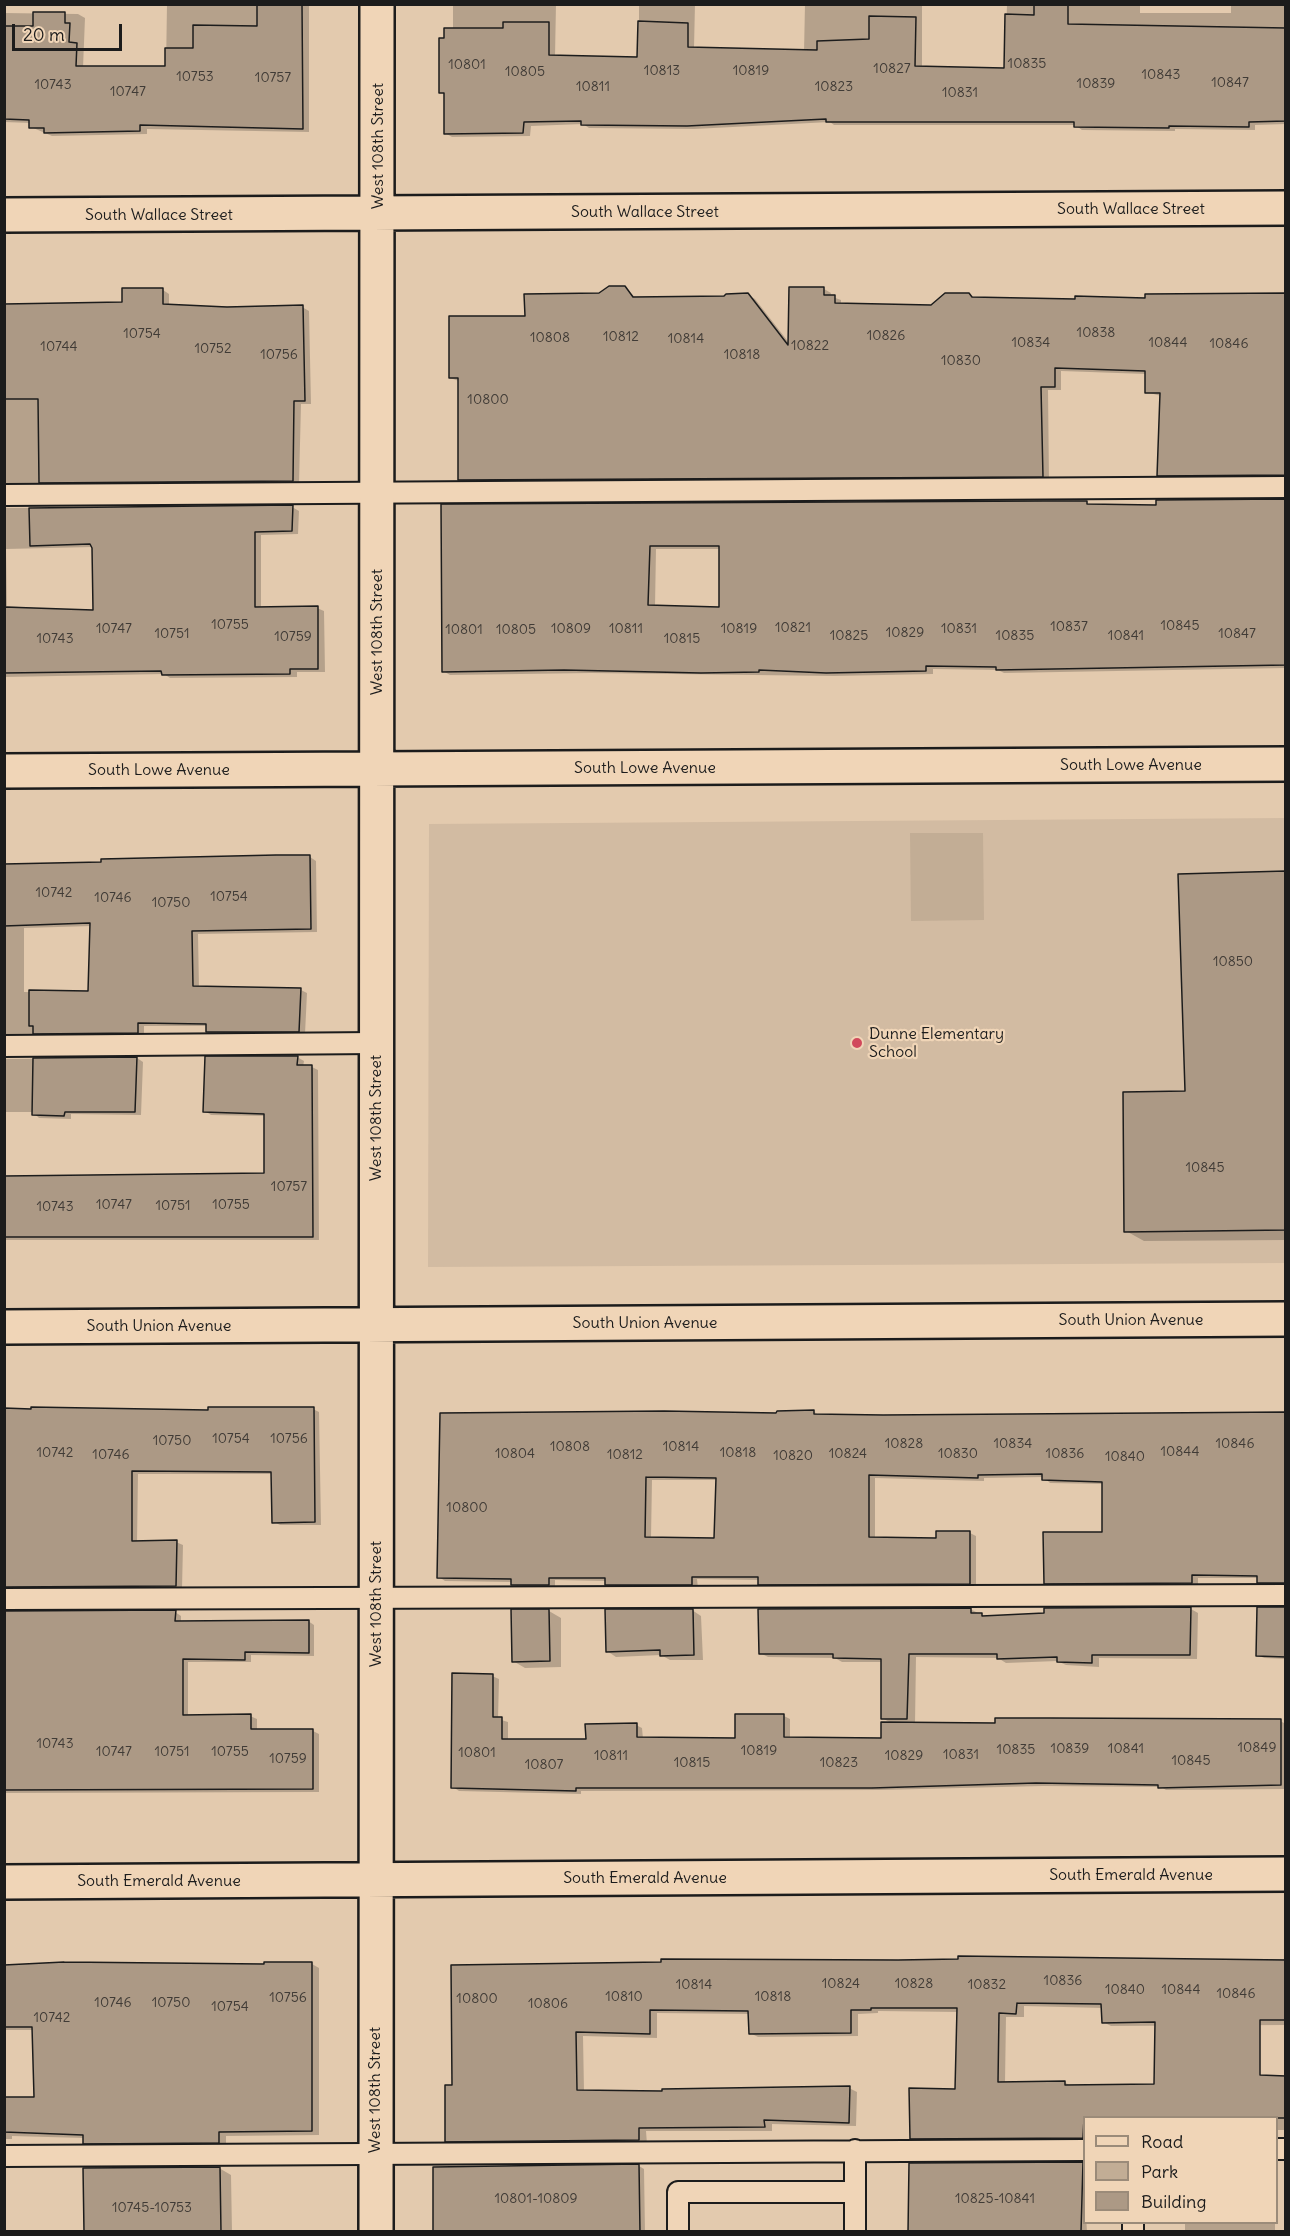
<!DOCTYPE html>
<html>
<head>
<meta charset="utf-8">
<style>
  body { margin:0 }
  #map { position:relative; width:1290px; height:2236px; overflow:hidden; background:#e3caae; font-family:Delius,sans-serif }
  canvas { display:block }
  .frame { position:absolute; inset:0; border:6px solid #1c1c1c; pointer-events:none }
  .legend { position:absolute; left:1083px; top:2116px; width:195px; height:108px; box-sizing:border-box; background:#f0d5b7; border:2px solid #9b8b79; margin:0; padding:8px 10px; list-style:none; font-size:18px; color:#1c1c1c }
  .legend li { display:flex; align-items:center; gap:12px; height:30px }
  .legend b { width:30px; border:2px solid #9b8b79 }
  .scale { position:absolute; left:12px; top:24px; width:110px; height:27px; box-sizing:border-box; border:3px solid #1c1c1c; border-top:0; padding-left:8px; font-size:18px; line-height:21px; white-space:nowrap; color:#1c1c1c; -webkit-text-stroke:4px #f0d5b7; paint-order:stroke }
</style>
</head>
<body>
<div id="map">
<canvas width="1290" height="2236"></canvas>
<div class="frame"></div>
<ul class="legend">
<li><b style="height:8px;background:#f0d5b7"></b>Road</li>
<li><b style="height:16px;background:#c2ad95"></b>Park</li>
<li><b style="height:16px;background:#ac9985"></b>Building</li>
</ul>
<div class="scale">20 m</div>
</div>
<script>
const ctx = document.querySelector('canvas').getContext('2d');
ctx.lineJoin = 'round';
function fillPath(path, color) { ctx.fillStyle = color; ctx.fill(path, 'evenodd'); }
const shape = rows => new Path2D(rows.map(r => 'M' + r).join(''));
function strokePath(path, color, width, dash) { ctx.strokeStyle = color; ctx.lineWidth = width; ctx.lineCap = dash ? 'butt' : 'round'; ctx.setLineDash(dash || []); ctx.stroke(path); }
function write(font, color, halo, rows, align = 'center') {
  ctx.font = font + ' Delius,sans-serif'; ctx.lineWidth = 4.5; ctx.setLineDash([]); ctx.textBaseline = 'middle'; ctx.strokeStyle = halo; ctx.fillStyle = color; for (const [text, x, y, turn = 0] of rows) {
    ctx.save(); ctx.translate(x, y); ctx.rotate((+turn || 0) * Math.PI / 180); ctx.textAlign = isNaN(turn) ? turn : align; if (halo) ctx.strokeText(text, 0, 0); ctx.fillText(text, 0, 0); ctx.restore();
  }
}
const built = shape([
  [1285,818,1285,1263,428,1267,429,824]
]);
const green = shape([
  [910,833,983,833,984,920,911,921]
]);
const shadow = shape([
  [167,4,309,4,309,132,147,129,147,134,52,136,31,127,31,123,4,122,4,13,78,14,85,18,83,68,166,68],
  [453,4,556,4,555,57,639,59,639,4,695,4,694,48,804,52,805,4,922,4,922,68,1005,70,1007,4,1140,4,1140,13,1231,13,1231,4,1286,4,1286,124,1255,125,1255,130,1175,129,1175,131,1082,130,1075,125,834,125,830,122,694,129,589,128,583,124,531,126,530,136,452,137,445,133,446,95,441,92,445,40,453,30],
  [624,287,637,299,725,298,748,295,755,299,790,344,824,289,831,293,830,296,841,300,841,305,932,307,969,295,975,298,1146,300,1286,294,1286,478,1165,479,1158,475,1161,396,1146,392,1146,374,1061,371,1061,390,1048,390,1049,480,466,483,460,479,459,381,450,378,526,317],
  [163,290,169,294,169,306,302,307,309,311,311,404,301,404,299,484,4,490,4,305,124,304],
  [1286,501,1286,668,1004,673,998,670,933,669,933,674,834,676,591,673,450,675,443,671,442,506,1043,502,1157,506],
  [656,549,721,549,720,608,655,607],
  [292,507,299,511,298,534,261,535,261,609,317,608,324,611,325,672,297,672,297,677,170,678,164,674,4,677,4,508],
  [93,547,95,612,7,606,6,549],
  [310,857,316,861,317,932,198,934,199,988,301,990,307,993,305,1034,214,1035,207,1032,208,1026,144,1026,144,1036,4,1039,4,865],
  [92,926,90,993,24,992,24,928],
  [1286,872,1286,1240,1144,1241,1126,1231],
  [297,1057,304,1061,303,1067,312,1067,318,1070,319,1240,4,1240,4,1177,266,1174,265,1116,211,1115,205,1111],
  [137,1058,143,1062,141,1115,71,1114,71,1119,39,1118,33,1112,4,1112,4,1059],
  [313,1409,319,1412,321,1525,280,1525,274,1522,272,1474,138,1474,137,1543,176,1542,183,1545,182,1589,4,1592,4,1411,209,1412],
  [813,1411,820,1416,1286,1414,1286,1587,1265,1586,1259,1582,1259,1578,1198,1578,1198,1586,1051,1586,1045,1583,1103,1533,1104,1484,1050,1483,1044,1477,984,1478,984,1481,875,1478,875,1539,938,1539,970,1533,976,1536,976,1587,766,1587,759,1584,759,1580,697,1579,698,1588,612,1588,606,1584,606,1581,555,1580,555,1588,519,1588,513,1582,445,1581,439,1577,441,1415,778,1415],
  [652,1480,717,1480,716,1539,651,1538],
  [1286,1607,1286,1659,1264,1658,1258,1655,1258,1608],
  [970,1609,986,1617,1191,1609,1198,1613,1197,1659,1099,1658,1099,1667,1066,1665,1057,1661,1006,1663,998,1658,916,1657,915,1724,1280,1721,1286,1724,1286,1789,1166,1790,1161,1787,1043,1786,879,1790,581,1791,581,1794,459,1791,453,1787,492,1676,499,1679,498,1719,508,1722,508,1741,587,1741,636,1725,642,1728,643,1739,736,1740,784,1716,790,1719,790,1738,882,1739,893,1724,882,1718,883,1662,842,1662,835,1658,768,1657,760,1653],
  [692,1610,701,1616,703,1660,670,1660,661,1655,616,1657,607,1651],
  [549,1611,561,1618,561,1667,525,1668,513,1661],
  [4,1612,175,1612,181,1616,181,1622,308,1621,314,1625,314,1656,251,1655,251,1662,188,1662,188,1716,250,1716,257,1719,257,1730,313,1731,319,1734,319,1792,4,1793],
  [1271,1959,1286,1959,1286,2025,1111,2026,1103,2022,1103,2008,1024,2006,1024,2017,1006,2017,1005,2083,1064,2082,1071,2086,1155,2086,1286,2077,1286,2130,1276,2130,1276,2118,1084,2118,1084,2142,919,2143,911,2138,956,2091,958,2012,878,2011,878,2013,858,2014,858,2036,758,2037,750,2033,750,2014,657,2013,657,2038,583,2036,584,2091,663,2093,849,2088,857,2092,856,2126,772,2124,772,2131,646,2131,647,2144,454,2145,447,2141,454,2086,453,1966,1271,1961],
  [64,1964,266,1966,312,1964,319,1968,319,2135,226,2136,226,2146,92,2147,84,2143,84,2138,12,2136,12,2139,4,2139,4,2098,36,2099,33,2030,4,2030,4,1965],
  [1083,2164,1087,2232,909,2232],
  [639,2166,644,2169,645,2232,435,2232],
  [219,2168,231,2175,232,2232,86,2232],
  [1185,2222,1275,2222,1275,2232,1185,2232]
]);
const building = shape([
  [257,4,302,4,303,129,140,125,140,131,44,133,44,128,29,128,29,120,4,119,4,26,33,26,33,12,65,12,65,23,70,23,69,42,77,43,76,66,165,66,165,48,193,48,193,25,257,26,257,4],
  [1034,4,1068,4,1068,24,1286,28,1286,121,1249,122,1249,127,1169,126,1169,128,1074,127,1074,122,826,122,826,119,687,126,581,125,581,121,524,122,523,133,444,134,444,93,439,93,439,38,444,38,444,28,503,28,503,22,549,22,549,55,637,57,638,21,688,23,688,47,817,50,817,41,869,39,869,16,916,17,915,66,1004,68,1005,14,1034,15,1034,4],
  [609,286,625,286,633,297,724,296,726,294,748,293,788,345,789,287,824,287,824,295,835,295,835,303,931,305,945,293,969,293,972,297,1075,299,1075,296,1145,298,1145,294,1286,293,1286,475,1157,476,1160,393,1145,393,1145,371,1055,368,1055,387,1041,387,1043,477,458,480,458,378,449,378,449,316,525,316,524,294,599,293,609,286],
  [122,288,163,288,163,304,227,307,303,305,305,401,294,401,293,481,39,483,38,399,4,399,4,304,122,302,122,288],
  [1286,499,1286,665,996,670,996,667,926,666,926,671,826,673,759,670,759,672,701,673,564,670,442,672,441,504,1043,501,1087,501,1087,504,1156,505,1156,500,1286,499],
  [650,546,719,546,719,607,648,605,650,546],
  [293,505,292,531,255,532,255,607,318,606,318,669,290,669,290,674,162,675,161,671,4,673,4,607,93,610,92,548,90,544,30,546,29,508,293,505],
  [276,855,310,855,311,929,192,931,193,986,301,988,299,1032,206,1032,206,1024,138,1023,138,1033,33,1034,33,1026,29,1026,29,990,88,991,90,923,4,926,4,864,101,862,101,859,276,855],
  [1286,871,1286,1230,1124,1232,1123,1092,1185,1091,1178,874,1286,871],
  [205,1056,298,1056,297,1065,312,1065,313,1237,4,1237,4,1176,264,1173,264,1114,203,1112,205,1056],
  [137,1057,135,1112,65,1112,64,1116,32,1115,33,1058,137,1057],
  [31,1407,208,1410,208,1407,314,1407,315,1522,272,1523,271,1472,132,1471,132,1541,177,1540,176,1586,4,1587,4,1408,31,1409,31,1407],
  [814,1410,814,1414,883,1415,1286,1412,1286,1583,1257,1583,1257,1576,1192,1575,1192,1583,1044,1584,1043,1532,1102,1532,1102,1482,1042,1480,1042,1474,978,1475,978,1478,869,1475,869,1537,936,1538,936,1531,970,1531,970,1584,758,1585,758,1577,692,1577,692,1585,605,1585,605,1578,549,1578,549,1585,511,1585,511,1579,437,1578,440,1413,664,1411,776,1413,777,1411,814,1410],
  [646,1477,716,1478,714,1538,645,1537,646,1477],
  [1191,1607,1190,1655,1092,1655,1092,1663,1057,1662,1057,1657,997,1659,997,1654,909,1654,907,1719,881,1719,881,1659,833,1658,833,1654,759,1654,758,1609,971,1608,971,1613,982,1613,982,1616,1044,1613,1044,1608,1191,1607],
  [1257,1607,1286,1607,1286,1657,1256,1656,1257,1607],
  [511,1609,549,1609,550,1661,512,1662,511,1609],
  [605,1609,693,1609,694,1655,660,1656,660,1650,606,1652,605,1609],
  [176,1610,175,1621,309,1620,309,1653,245,1652,245,1660,183,1659,183,1715,251,1714,251,1729,313,1729,313,1789,4,1790,4,1611,176,1610],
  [452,1673,493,1674,493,1717,502,1717,502,1739,586,1739,585,1724,637,1723,637,1737,735,1738,735,1714,784,1714,784,1737,881,1738,881,1722,995,1723,995,1718,1050,1718,1281,1719,1281,1785,1158,1788,1158,1785,1036,1783,872,1788,576,1788,576,1791,451,1788,452,1673],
  [958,1956,1286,1960,1286,2020,1260,2020,1260,2075,1286,2076,1286,2118,1084,2118,1083,2138,910,2139,909,2088,955,2089,957,2008,871,2008,871,2010,851,2010,851,2033,749,2034,748,2011,650,2010,650,2034,576,2032,577,2090,662,2091,662,2089,850,2086,849,2123,764,2120,765,2127,639,2128,639,2140,445,2142,445,2085,452,2085,451,1965,661,1962,661,1959,898,1960,958,1959,958,1956],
  [1017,2003,1101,2004,1102,2023,1155,2022,1154,2084,1065,2085,1065,2081,998,2082,999,2013,1016,2014,1017,2003],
  [64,1962,264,1964,264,1962,312,1962,312,2131,219,2132,219,2143,83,2144,83,2135,4,2132,4,2097,34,2097,32,2027,4,2027,4,1965,64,1962],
  [1083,2162,1081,2232,908,2232,909,2163,1083,2162],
  [639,2164,640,2232,433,2232,433,2167,639,2164],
  [220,2167,221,2232,84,2232,83,2168,220,2167]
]);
const lane = shape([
  [4,495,1286,487],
  [4,1046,376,1043],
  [4,1599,1286,1595],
  [1276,2149,1286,2149],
  [4,2156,1084,2150],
  [678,2232,678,2192,855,2192],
  [855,2232,855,2150],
  [1133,2232,1133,2222]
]);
const street = shape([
  [4,215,1286,208],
  [4,771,1286,764],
  [4,1327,1286,1319],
  [4,1882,1286,1874],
  [376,2232,377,4]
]);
const markers = [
  [857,1043,6,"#d1495b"]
];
const numberNames = [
  ["10835",1027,64],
  ["10801",467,65],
  ["10827",892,69],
  ["10813",662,71],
  ["10819",751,71],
  ["10805",525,72],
  ["10843",1161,75],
  ["10753",195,77],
  ["10757",273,78],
  ["10847",1230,83],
  ["10839",1096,84],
  ["10743",53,85],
  ["10811",593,87],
  ["10823",834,87],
  ["10747",128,92],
  ["10831",960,93],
  ["10838",1096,333],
  ["10754",142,334],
  ["10826",886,336],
  ["10812",621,337],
  ["10808",550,338],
  ["10814",686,339],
  ["10834",1031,343],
  ["10844",1168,343],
  ["10846",1229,344],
  ["10822",810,346],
  ["10744",59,347],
  ["10752",213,349],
  ["10756",279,355],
  ["10818",742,355],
  ["10830",961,361],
  ["10800",488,400],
  ["10755",230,625],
  ["10845",1180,626],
  ["10837",1069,627],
  ["10821",793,628],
  ["10747",114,629],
  ["10809",571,629],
  ["10811",626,629],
  ["10819",739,629],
  ["10831",959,629],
  ["10801",464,630],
  ["10805",516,630],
  ["10829",905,633],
  ["10751",172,634],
  ["10847",1237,634],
  ["10825",849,636],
  ["10835",1015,636],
  ["10841",1126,636],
  ["10759",293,637],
  ["10743",55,639],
  ["10815",682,639],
  ["10742",54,893],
  ["10754",229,897],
  ["10746",113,898],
  ["10750",171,903],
  ["10850",1233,962],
  ["10845",1205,1168],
  ["10757",289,1187],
  ["10747",114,1205],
  ["10755",231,1205],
  ["10751",173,1206],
  ["10743",55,1207],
  ["10754",231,1439],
  ["10756",289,1439],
  ["10750",172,1441],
  ["10828",904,1444],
  ["10834",1013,1444],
  ["10846",1235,1444],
  ["10808",570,1447],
  ["10814",681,1447],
  ["10844",1180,1452],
  ["10742",55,1453],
  ["10818",738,1453],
  ["10804",515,1454],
  ["10824",848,1454],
  ["10830",958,1454],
  ["10836",1065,1454],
  ["10746",111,1455],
  ["10812",625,1455],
  ["10820",793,1456],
  ["10840",1125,1457],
  ["10800",467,1508],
  ["10743",55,1744],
  ["10849",1257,1748],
  ["10839",1070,1749],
  ["10841",1126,1749],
  ["10835",1016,1750],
  ["10819",759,1751],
  ["10747",114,1752],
  ["10751",172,1752],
  ["10755",230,1752],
  ["10801",477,1753],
  ["10831",961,1755],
  ["10811",611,1756],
  ["10829",904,1756],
  ["10759",288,1759],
  ["10845",1191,1761],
  ["10815",692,1763],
  ["10823",839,1763],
  ["10807",544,1765],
  ["10836",1063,1981],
  ["10824",841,1984],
  ["10828",914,1984],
  ["10814",694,1985],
  ["10832",987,1985],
  ["10840",1125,1990],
  ["10844",1181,1990],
  ["10846",1236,1994],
  ["10810",624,1997],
  ["10818",773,1997],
  ["10756",288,1998],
  ["10800",477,1999],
  ["10746",113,2003],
  ["10750",171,2003],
  ["10806",548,2004],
  ["10754",230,2007],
  ["10742",52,2018],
  ["10801-10809",536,2199],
  ["10825-10841",995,2199],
  ["10745-10753",152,2208]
];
const streetNames = [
  ["West 108th Street",378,146,-90],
  ["South Wallace Street",1131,209],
  ["South Wallace Street",645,212],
  ["South Wallace Street",159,215],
  ["West 108th Street",377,632,-90],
  ["South Lowe Avenue",1131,765],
  ["South Lowe Avenue",645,768],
  ["South Lowe Avenue",159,770],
  ["West 108th Street",376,1118,-90],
  ["South Union Avenue",1131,1320],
  ["South Union Avenue",645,1323],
  ["South Union Avenue",159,1326],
  ["West 108th Street",376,1604,-90],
  ["South Emerald Avenue",1131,1875],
  ["South Emerald Avenue",645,1878],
  ["South Emerald Avenue",159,1881],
  ["West 108th Street",375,2090,-90]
];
const poiNames = [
  ["Dunne Elementary",869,1034],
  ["School",869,1052]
];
fillPath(built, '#d2bba2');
fillPath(green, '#c2ad95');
fillPath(shadow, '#0003');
fillPath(building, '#ac9985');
strokePath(building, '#1c1c1c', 1.5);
strokePath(lane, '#1c1c1c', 24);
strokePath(street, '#1c1c1c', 38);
strokePath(lane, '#f0d5b7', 20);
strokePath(street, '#f0d5b7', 33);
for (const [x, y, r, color] of markers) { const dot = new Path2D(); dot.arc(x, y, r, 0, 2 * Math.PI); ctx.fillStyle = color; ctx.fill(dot); strokePath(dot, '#f0d5b7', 2); }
write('14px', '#403b36', null, numberNames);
write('16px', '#1c1c1c', '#f0d5b7', streetNames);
write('16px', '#1c1c1c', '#f0d5b7', poiNames, 'left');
</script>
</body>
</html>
